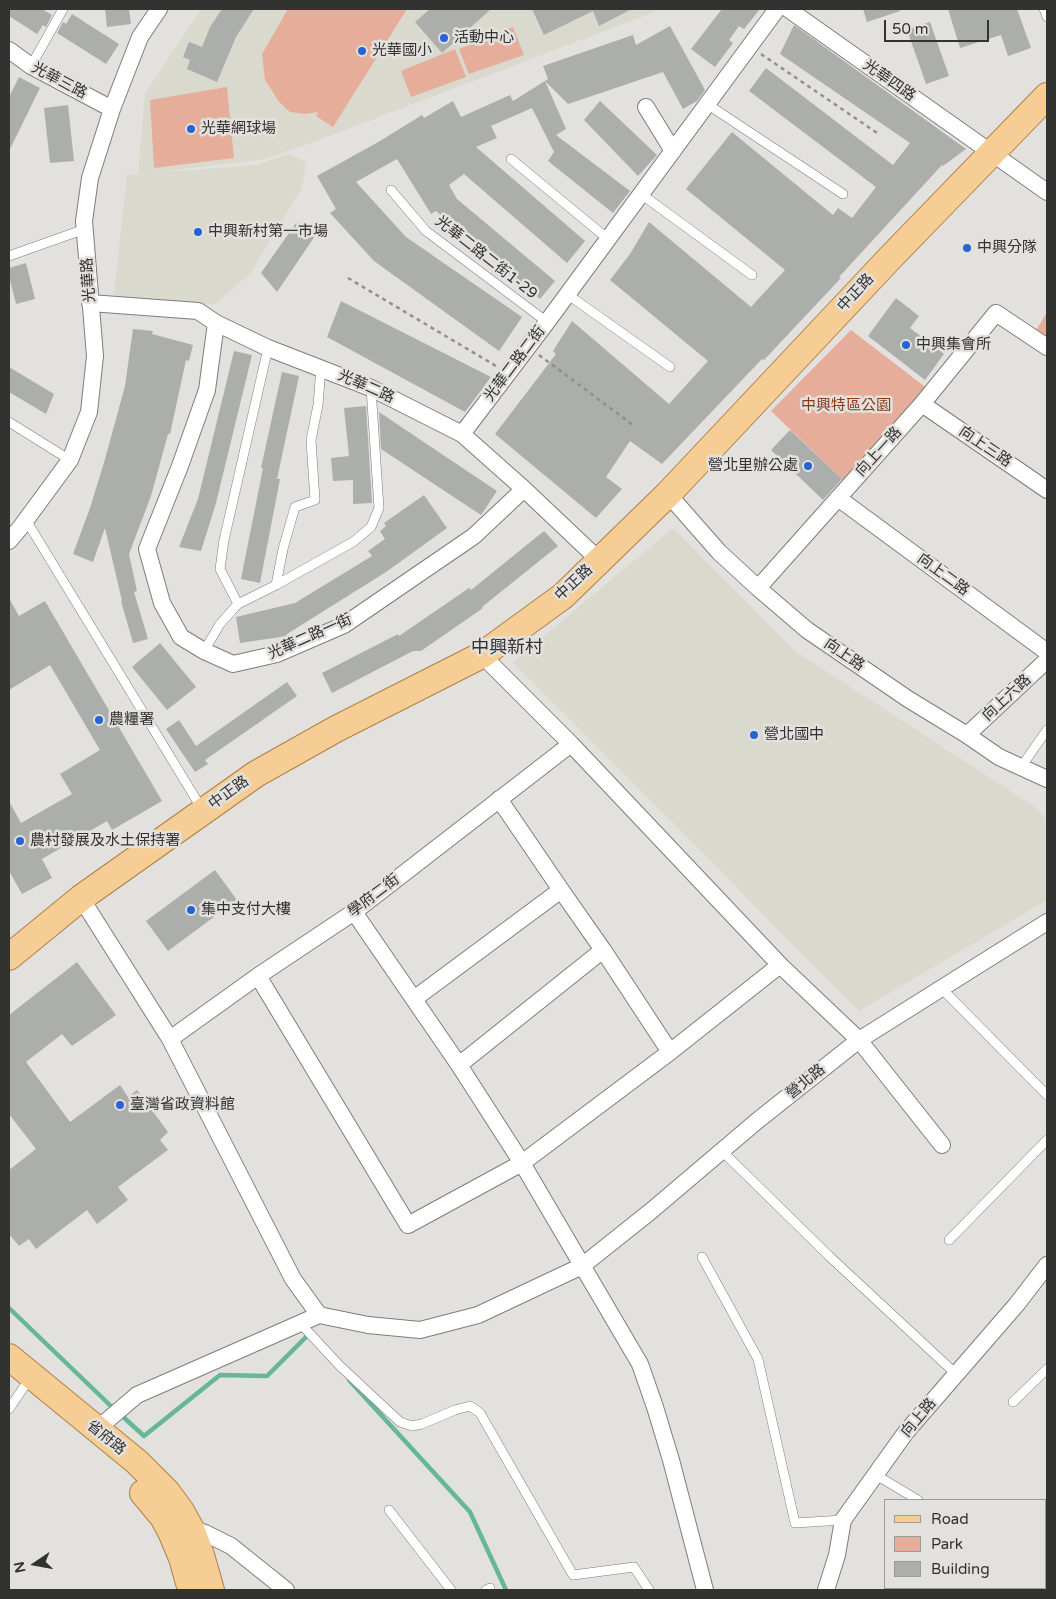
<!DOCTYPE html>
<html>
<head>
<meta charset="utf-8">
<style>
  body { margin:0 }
  #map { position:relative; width:1056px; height:1599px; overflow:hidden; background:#e2e1de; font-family:"Varela Round",sans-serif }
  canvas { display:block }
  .frame { position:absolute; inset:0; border:10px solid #323231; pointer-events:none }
  .legend { position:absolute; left:884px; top:1499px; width:162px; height:90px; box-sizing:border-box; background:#e2e1de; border:1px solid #9c9b99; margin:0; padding:6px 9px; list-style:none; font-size:15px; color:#323231 }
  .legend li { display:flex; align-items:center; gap:10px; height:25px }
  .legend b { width:25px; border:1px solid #9c9b99 }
  .north { position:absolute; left:10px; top:1539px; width:50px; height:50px; -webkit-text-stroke:4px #e2e1de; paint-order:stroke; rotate:258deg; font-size:14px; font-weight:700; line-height:20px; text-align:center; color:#323231 }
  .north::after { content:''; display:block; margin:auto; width:18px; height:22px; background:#323231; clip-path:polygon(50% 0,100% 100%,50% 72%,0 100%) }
  .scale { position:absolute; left:884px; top:20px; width:105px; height:22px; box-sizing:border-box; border:2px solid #323231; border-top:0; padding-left:6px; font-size:15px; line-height:18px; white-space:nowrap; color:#323231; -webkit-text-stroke:4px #e2e1de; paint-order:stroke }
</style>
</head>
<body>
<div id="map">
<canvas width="1056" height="1599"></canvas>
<div class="frame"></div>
<ul class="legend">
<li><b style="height:6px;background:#f6cd95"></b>Road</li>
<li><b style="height:14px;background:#e6ae9a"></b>Park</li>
<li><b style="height:14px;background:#acaeab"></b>Building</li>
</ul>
<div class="north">N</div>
<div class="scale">50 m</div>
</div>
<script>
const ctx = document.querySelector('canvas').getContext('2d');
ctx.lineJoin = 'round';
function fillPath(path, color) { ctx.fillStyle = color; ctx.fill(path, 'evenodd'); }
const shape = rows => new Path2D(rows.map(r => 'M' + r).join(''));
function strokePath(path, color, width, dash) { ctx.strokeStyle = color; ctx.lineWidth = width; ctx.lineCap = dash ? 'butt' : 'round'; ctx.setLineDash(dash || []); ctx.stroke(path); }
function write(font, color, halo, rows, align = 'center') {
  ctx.font = font + ' "Varela Round","Noto Sans TC",sans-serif'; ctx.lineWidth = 5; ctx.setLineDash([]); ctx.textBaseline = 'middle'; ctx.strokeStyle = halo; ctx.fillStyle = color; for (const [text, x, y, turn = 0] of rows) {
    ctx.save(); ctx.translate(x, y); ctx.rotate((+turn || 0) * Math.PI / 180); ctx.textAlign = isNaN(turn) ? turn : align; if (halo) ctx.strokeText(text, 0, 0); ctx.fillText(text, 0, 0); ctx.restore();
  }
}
const built = shape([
  [201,9,662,9,308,144,265,159,150,173,256,165,290,154,307,163,301,190,250,274,215,304,180,307,114,295,127,175,138,174,145,94],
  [673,528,795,651,1035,807,1047,820,1047,900,859,1011,513,662]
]);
const green = shape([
  [288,9,407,9,333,127,316,116,318,112,305,114,290,112,279,102,265,80,262,54],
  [513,27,524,55,469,74,459,49],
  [455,49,466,77,411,97,401,71],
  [227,87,234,158,154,168,150,100],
  [1047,312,1047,341,1035,332],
  [851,330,928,389,845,482,771,411]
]);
const stream = shape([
  [9,1308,114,1409],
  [349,1380,470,1512,506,1590],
  [120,1414,144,1436,220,1375,267,1376,308,1335,310,1337]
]);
const building = shape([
  [9,9,42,9,52,15,46,27,43,25,37,34,9,16],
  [105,9,129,9,131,24,107,27],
  [222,9,254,9,236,37,217,82,187,69,190,60,183,57,189,42,202,47,210,27],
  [430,9,491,9,442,53,415,22],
  [532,9,632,9,599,26,593,11,544,35],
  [722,9,760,9,744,29,739,26,729,40,733,43,715,67,691,49],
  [863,9,899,9,900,11,867,22],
  [948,9,1017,9,1031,48,1008,56,1001,35,960,48],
  [72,14,119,44,106,64,57,33,63,22,66,24],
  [930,22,949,76,926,84,907,30],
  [794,25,966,149,943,166,942,165,839,277,841,278,764,360,762,359,662,464,630,441,606,477,622,489,596,518,495,434,556,354,553,351,572,321,669,404,708,361,610,280,630,254,649,222,751,307,785,270,686,189,732,132,833,215,838,208,852,218,876,187,749,91,766,68,893,165,910,143,780,54],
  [670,26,705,90,697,101,683,109,663,72,568,104,545,81,548,79,543,66,633,35,636,45],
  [19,77,40,88,9,151,9,97],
  [545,81,566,129,556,135,630,191,613,213,548,161,554,152,532,108,491,126,497,138,476,147,585,241,567,263,464,174,449,185,457,199,555,281,540,299,436,211,431,214,397,159,356,182,406,237,522,317,499,351,374,261,330,213,336,209,317,176,380,141,422,115,424,118,453,101,461,117,510,95,513,101],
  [600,101,657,155,638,176,584,120],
  [68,105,74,161,50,163,44,108],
  [296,223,315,236,277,292,261,273],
  [26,263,35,299,16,304,9,276,9,268],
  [896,298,919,316,910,328,944,354,925,380,868,336],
  [341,301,491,377,465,412,327,337],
  [133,329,153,331,152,334,193,345,189,361,186,360,170,434,168,434,151,496,129,554,137,591,134,592,148,639,133,643,121,601,122,601,105,528,93,562,73,554,90,508,105,459,125,386],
  [234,351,252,355,216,503,201,551,179,547,198,499],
  [9,367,54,394,46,414,9,392],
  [282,372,299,376,277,479,280,479,260,583,241,579,263,468,261,468],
  [366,406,372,503,353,504,353,480,333,481,331,458,349,456,344,408],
  [379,412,497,491,481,515,381,449],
  [790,430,842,479,823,500,771,450],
  [424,495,447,528,386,572,287,634,287,636,240,643,236,617,295,603,372,556,368,551,385,539,380,531,386,526,384,523],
  [544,531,558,546,482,607,483,608,421,651,413,651,332,693,322,673,398,634,399,636,469,588,471,590],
  [9,598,19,616,45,601,162,801,112,830,107,821,42,859,52,878,22,894,9,871,9,801,21,823,72,794,60,774,100,750,50,665,9,690],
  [160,643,196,687,167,710,132,667],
  [287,682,297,696,205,760,208,764,195,772,166,729,179,720,196,746],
  [215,870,237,900,168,951,146,921],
  [77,962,116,1015,72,1046,62,1034,26,1062,70,1122,120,1085,128,1097,137,1090,168,1132,160,1140,168,1150,118,1187,128,1200,97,1224,87,1210,36,1249,29,1239,19,1246,9,1234,9,1170,36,1149,9,1114,9,1015]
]);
const path = shape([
  [761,54,880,135],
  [348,278,496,366],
  [539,355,633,425]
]);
const lane = shape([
  [1044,9,1047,17],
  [31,66,63,9],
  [707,104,843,194],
  [511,159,608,239],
  [391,190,426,231,547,322],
  [641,194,752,275],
  [9,256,85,229],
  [567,294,670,367],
  [9,422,70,460],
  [26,520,202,809],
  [276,585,283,549,295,507,315,500,311,440,318,405,321,368],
  [238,604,220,569,224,540,268,348],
  [204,651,220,624,238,604,276,585,353,542,371,527,379,508,371,388],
  [1021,767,1047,730],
  [941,988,1047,1095],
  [722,1151,829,1256,956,1374],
  [949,1240,1047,1140],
  [702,1257,758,1359,795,1523,843,1520],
  [300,1323,339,1365,400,1422,412,1426,422,1424,455,1410,470,1406,480,1413,573,1575,634,1567,649,1590],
  [1013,1402,1047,1369],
  [9,1409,30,1378],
  [876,1475,918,1500],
  [389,1510,451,1590],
  [1038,1588,1041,1590],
  [486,1590,490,1588]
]);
const street = shape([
  [788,9,1047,192],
  [9,50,31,66,112,109],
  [646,107,673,151],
  [90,303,198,311,216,323,268,348,371,388,462,434,524,489,599,560],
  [216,323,207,390,180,466,147,549,162,603,181,637,204,651,233,664,277,654,344,625,474,536,524,489],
  [922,404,1047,490],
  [462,434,547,322,777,9],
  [668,494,719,552,758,588,807,630,908,699,967,735,999,757,1047,779],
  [838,498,1047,652],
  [9,541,20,528,70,460,89,412,95,356,84,221,90,178,112,109,140,37,159,9],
  [758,588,922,404,996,313,1047,347],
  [482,655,571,744,780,965,859,1040,942,1145],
  [967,735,1047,660],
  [499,799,561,890,603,950,670,1052],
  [81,898,170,1039,293,1279,319,1315,368,1325,420,1330,478,1315,582,1266,651,1211,757,1121,859,1040,1047,922],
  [354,912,459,1065,522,1163,640,1364,655,1407,671,1460,705,1590],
  [258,976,408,1225,522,1163,670,1052,780,965],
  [414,999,561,890],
  [170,1039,258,976,354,912,571,744],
  [459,1065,603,950],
  [96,1430,137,1395,319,1315],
  [187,1530,191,1529,205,1533,231,1546,286,1590],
  [826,1590,837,1555,843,1520,906,1432,1017,1304,1047,1265]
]);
const primary = shape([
  [9,957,81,898,256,774,336,729,482,655,563,596,668,494,889,259,1047,96],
  [9,1357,137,1462,167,1492,181,1511,191,1529,201,1555,211,1590],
  [143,1493,163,1517,172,1534,182,1558,191,1590]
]);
const markers = [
  [444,38,5,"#2764d1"],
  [362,51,5,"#2764d1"],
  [191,129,5,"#2764d1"],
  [198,232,5,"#2764d1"],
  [967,248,5,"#2764d1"],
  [906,345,5,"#2764d1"],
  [808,466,5,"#2764d1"],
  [99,720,5,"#2764d1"],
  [754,735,5,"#2764d1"],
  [20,841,5,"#2764d1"],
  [191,910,5,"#2764d1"],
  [120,1105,5,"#2764d1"]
];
const poiNames = [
  ["活動中心",454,38],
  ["光華國小",372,51],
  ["光華網球場",201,129],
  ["中興新村第一市場",208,232],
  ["中興分隊",977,248],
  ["中興集會所",916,345],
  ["營北里辦公處",798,466,"right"],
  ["農糧署",109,720],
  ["營北國中",764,735],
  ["農村發展及水土保持署",30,841],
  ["集中支付大樓",201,910],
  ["臺灣省政資料館",130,1105]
];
const streetNames = [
  ["光華三路",59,81,28],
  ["光華四路",889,81,35],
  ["光華二路二街1-29",486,258,38],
  ["光華路",89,280,-94],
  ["中正路",856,293,-47],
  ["光華二路二街",515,364,-53],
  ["光華二路",366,387,24],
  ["向上三路",985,447,34],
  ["向上一路",879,452,-48],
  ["向上二路",943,575,36],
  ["中正路",574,583,-43],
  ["光華二路一街",310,637,-24],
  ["向上路",844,655,34],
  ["向上六路",1007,698,-43],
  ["中正路",229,793,-36],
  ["學府二街",374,896,-37],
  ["營北路",806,1082,-39],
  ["向上路",919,1418,-50],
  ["省府路",106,1438,39]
];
const parkNames = [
  ["中興特區公園",846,406]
];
const quarterNames = [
  ["中興新村",507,648]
];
fillPath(built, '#dad9ce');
fillPath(green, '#e6ae9a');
strokePath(stream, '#65b797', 4.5);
fillPath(building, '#acaeab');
strokePath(lane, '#7e7d7a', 10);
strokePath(street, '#7e7d7a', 18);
strokePath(primary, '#ae8144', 28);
strokePath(path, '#90908e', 2.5, [4, 4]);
strokePath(lane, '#fff', 9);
strokePath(street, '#fff', 16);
strokePath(primary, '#f6cd95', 26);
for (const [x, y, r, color] of markers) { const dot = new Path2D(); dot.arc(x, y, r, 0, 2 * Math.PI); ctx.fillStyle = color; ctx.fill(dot); strokePath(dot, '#e2e1de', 2); }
write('15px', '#323231', '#e2e1de', poiNames, 'left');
write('15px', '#323231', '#e2e1de', streetNames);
write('15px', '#8c3816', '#e2e1de', parkNames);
write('18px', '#323231', '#e2e1de', quarterNames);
</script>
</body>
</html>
